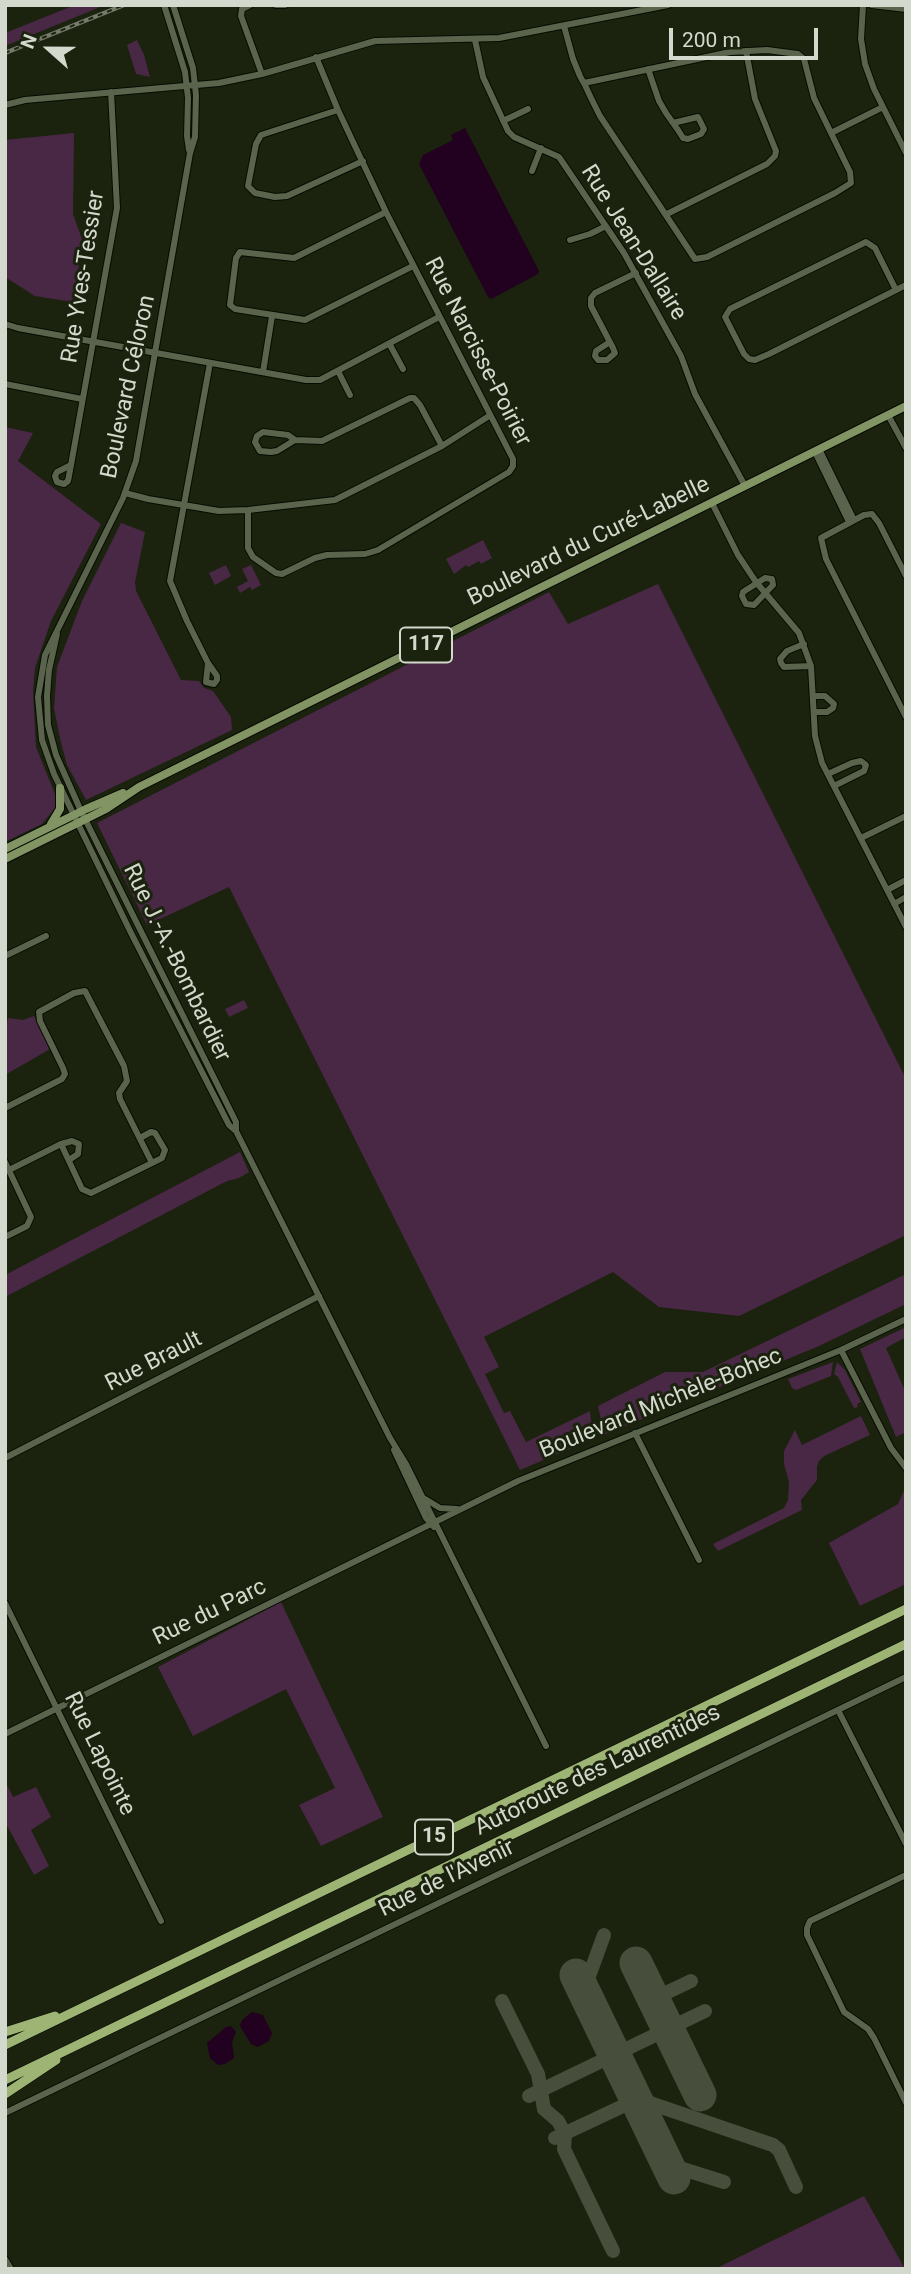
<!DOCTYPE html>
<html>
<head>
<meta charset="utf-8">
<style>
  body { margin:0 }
  #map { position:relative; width:911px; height:2274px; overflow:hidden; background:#1b220e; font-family:Roboto,sans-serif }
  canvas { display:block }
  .frame { position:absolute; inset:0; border:7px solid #d3d9cc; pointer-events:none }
  .north { position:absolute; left:14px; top:14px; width:70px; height:70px; -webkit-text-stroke:5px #1b220e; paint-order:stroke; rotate:291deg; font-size:19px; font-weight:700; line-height:28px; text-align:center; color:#d3d9cc }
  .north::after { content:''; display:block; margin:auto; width:24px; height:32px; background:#d3d9cc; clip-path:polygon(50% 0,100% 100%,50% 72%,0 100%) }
  .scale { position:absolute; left:669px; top:28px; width:149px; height:32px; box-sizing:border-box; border:4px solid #d3d9cc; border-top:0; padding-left:9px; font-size:21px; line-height:24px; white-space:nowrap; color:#d3d9cc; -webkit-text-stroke:5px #1b220e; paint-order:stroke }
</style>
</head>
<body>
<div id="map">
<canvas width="911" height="2274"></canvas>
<div class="frame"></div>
<div class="north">N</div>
<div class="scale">200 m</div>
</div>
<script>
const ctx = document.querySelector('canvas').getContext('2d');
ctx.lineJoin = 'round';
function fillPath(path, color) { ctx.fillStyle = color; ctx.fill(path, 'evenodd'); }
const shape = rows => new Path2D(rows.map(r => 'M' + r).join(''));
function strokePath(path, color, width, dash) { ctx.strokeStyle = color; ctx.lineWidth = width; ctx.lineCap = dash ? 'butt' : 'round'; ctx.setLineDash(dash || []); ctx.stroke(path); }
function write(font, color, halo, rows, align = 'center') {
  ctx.font = font + ' Roboto,sans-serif'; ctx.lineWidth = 6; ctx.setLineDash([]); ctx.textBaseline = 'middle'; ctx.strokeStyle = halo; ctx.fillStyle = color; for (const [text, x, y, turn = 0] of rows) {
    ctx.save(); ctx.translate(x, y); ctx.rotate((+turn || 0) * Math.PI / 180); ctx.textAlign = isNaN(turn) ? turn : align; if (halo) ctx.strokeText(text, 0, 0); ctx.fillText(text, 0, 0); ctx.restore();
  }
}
const green = shape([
  [75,5,105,5,5,46,5,33],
  [137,40,144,55,150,77,136,74,127,45],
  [74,133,73,214,83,242,73,302,35,296,5,277,5,140],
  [5,427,33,433,18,461,101,524,51,621,35,668,33,692,36,747,55,794,55,808,42,824,5,842],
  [121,523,145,532,135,582,136,591,181,680,199,681,204,688,213,691,231,717,232,730,86,800,67,765,61,743,54,708,57,667,82,601],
  [483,540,492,558,481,564,479,561,468,567,466,565,454,574,446,559],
  [226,565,231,576,215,585,209,573],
  [251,565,261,585,252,590,250,587,240,593,237,587,248,581,242,569],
  [658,584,906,1079,906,1235,739,1316,659,1307,613,1272,484,1337,499,1367,485,1374,504,1413,510,1411,526,1442,590,1411,593,1439,520,1470,229,887,147,925,97,823,549,592,568,624],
  [244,1000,248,1008,229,1017,225,1009],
  [34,1016,50,1049,5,1075,5,1035,8,1018,23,1020],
  [240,1152,249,1172,239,1178,227,1181,5,1297,5,1275],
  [906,1274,906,1304,819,1346,604,1435,598,1406,665,1372,703,1372],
  [906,1327,906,1337,886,1348,906,1393,906,1432,896,1437,860,1349],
  [833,1362,831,1376,796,1390,792,1388,788,1379],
  [837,1362,845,1370,861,1402,857,1404,858,1407,854,1408,838,1377,834,1374],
  [861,1416,870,1435,824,1456,819,1461,817,1467,817,1480,801,1500,802,1510,718,1551,713,1544,784,1508,788,1500,789,1482,784,1464,784,1451,795,1430,802,1445],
  [906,1486,906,1584,860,1606,829,1543,898,1504],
  [281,1602,383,1817,321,1846,299,1805,335,1788,286,1689,193,1736,158,1667],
  [5,1781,13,1797,36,1787,51,1817,31,1830,49,1866,34,1875,5,1822],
  [864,2196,905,2269,715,2269,733,2260]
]);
const water = shape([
  [465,128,539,271,538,274,491,299,488,297,419,164,423,155,453,140,451,135],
  [252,2012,263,2015,272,2033,269,2041,258,2047,251,2044,240,2026,242,2020],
  [231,2026,236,2032,232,2042,234,2058,225,2064,218,2065,210,2058,207,2043,226,2027]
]);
const taxiway = shape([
  [579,1981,589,1976,604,1935],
  [653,1999,691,1981],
  [502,2001,538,2074,544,2109,558,2121,565,2134,564,2149,613,2251],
  [529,2096,705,2011],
  [555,2138,638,2099,773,2145,779,2150,796,2187],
  [667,2164,724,2182]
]);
const runway = shape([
  [636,1963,700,2095],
  [576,1975,674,2178]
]);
const minor = shape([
  [164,5,185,72,188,98,187,136,189,150],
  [173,5,193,68,196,95,195,137,190,153,136,461,123,498,45,655,38,697,42,740,54,774,130,931,229,1125,236,1131,390,1438,406,1464,546,1746],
  [250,5,242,9,241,16,262,74],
  [276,5,285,5],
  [863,5,861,39,865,64,874,89,906,153],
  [872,5,906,9],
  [564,26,573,59,580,76,582,80,584,83,591,98,600,116,695,259,707,257,835,193,851,183,850,172,814,98,804,59,798,54,767,50,730,52,584,83],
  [475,40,483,77,508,131,514,137,559,157,624,253,681,356,695,394,745,486],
  [648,69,659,101,666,113,678,130,683,138,688,139,701,134,704,129,698,117,673,123],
  [5,105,25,100,219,83,262,74,375,41,499,38,668,5],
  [338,110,261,135,256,144,248,186,255,193,275,197,287,196,363,161],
  [503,121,528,109],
  [831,133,883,107],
  [532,171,541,148],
  [386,212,294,258,240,252,236,258,230,305,235,309,305,320,413,266],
  [667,214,767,164,775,156,776,151,755,99,746,51],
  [570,240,590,234,606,226],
  [896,290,875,248,866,242,730,309,725,317,744,354,749,359,755,360,769,354,906,285],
  [5,324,18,328,145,351,306,380,320,380,439,317],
  [610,342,596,351,595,356,598,360,607,360,615,353,613,348,591,306,591,298,595,293,636,273],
  [390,345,403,369],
  [338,371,350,395],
  [263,372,272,316],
  [5,384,82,399],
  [888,415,906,448],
  [295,440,277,451,271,452,260,451,255,442,257,436,263,432,288,435,295,440,322,441,410,398,414,398,420,405,442,446],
  [819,449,854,520],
  [815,452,849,522],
  [71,465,117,208,111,92],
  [71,465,68,481,64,484,57,482,55,476,57,472,71,465],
  [125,493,148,499,219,511,248,510,335,500,442,446,489,416],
  [712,503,738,555,756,582,799,633,811,666,815,736,822,763,906,927],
  [248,510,248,548,253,557,276,573,282,574,315,558,327,555,365,554,378,550,509,472,513,466,513,459,386,212,338,110,316,57],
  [906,576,879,523,872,514,864,515,821,538,826,559,906,717],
  [765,578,772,579,773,585,754,605,746,604,742,596,743,592,765,578],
  [57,634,49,670,47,696,48,725,56,755,81,811,236,1122,236,1131],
  [804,644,787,651,780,659,781,663,784,667,811,666],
  [208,663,206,682,214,684,217,680,217,676,208,663,187,621,170,581,210,363],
  [813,696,825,696,834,704,833,708,827,712,814,712],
  [828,774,852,763,861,761,866,765,864,771,834,786],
  [861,838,906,816],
  [887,890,906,880],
  [894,904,906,897],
  [5,956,46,936],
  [5,1108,62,1079,65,1074,63,1068,40,1021,39,1012,74,993,85,991,124,1066,127,1081,119,1093,120,1099,152,1163,91,1193,82,1189,61,1144,9,1170],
  [140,1138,151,1132,155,1133,165,1150,162,1158,152,1163],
  [61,1144,72,1141,79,1144,78,1154,69,1160],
  [5,1162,31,1217,27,1226,5,1237],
  [841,1350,891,1448,906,1468],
  [635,1433,699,1560],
  [394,1450,426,1518,434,1527],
  [5,1458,319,1296],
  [425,1499,440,1508,457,1509],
  [5,1603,161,1921],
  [838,1710,906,1844],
  [5,1734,518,1481,841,1350,906,1319],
  [906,1875,810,1921,807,1928,807,1935,844,2012,868,2029,874,2038,906,2103],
  [5,2113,906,1677],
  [5,2259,11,2269]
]);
const major = shape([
  [51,824,60,809,60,788],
  [5,849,86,809,123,793],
  [5,859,106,809,139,787,906,406]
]);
const highway = shape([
  [5,2032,55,2016],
  [5,2045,906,1609],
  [5,2080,906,1644],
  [5,2094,56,2060]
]);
const rail = shape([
  [5,53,124,5]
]);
const shields = [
  [426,645,52],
  [434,1837,38]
];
const shieldNames = [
  ["117",426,645],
  ["15",434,1837]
];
const streetNames = [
  ["Rue Jean-Dallaire",633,243,58],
  ["Rue Yves-Tessier",84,277,-81],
  ["Rue Narcisse-Poirier",477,352,63],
  ["Boulevard Céloron",129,387,-78],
  ["Boulevard du Curé-Labelle",589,542,-26],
  ["Rue J.-A.-Bombardier",176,963,64],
  ["Rue Brault",154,1362,-27],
  ["Boulevard Michèle-Bohec",661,1404,-22],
  ["Rue du Parc",210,1613,-26],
  ["Rue Lapointe",99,1754,64],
  ["Autoroute des Laurentides",598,1771,-26],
  ["Rue de l'Avenir",447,1879,-26]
];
fillPath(green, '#492845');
fillPath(water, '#22001f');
strokePath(taxiway, '#484e3c', 14);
strokePath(runway, '#484e3c', 33);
strokePath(minor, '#060c00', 8);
strokePath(major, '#060c00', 10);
strokePath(highway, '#060c00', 10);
strokePath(minor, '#5a634c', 6);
strokePath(major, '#829464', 8);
strokePath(highway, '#9db474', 9);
strokePath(rail, '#757b6b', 4.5);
strokePath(rail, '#1b220e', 2, [5]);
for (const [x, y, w] of shields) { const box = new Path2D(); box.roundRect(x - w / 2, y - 17.5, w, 35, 5); ctx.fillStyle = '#1b220e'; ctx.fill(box); strokePath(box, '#d3d9cc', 2); }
write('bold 21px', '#d3d9cc', null, shieldNames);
write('23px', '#d3d9cc', '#1b220e', streetNames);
</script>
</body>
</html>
